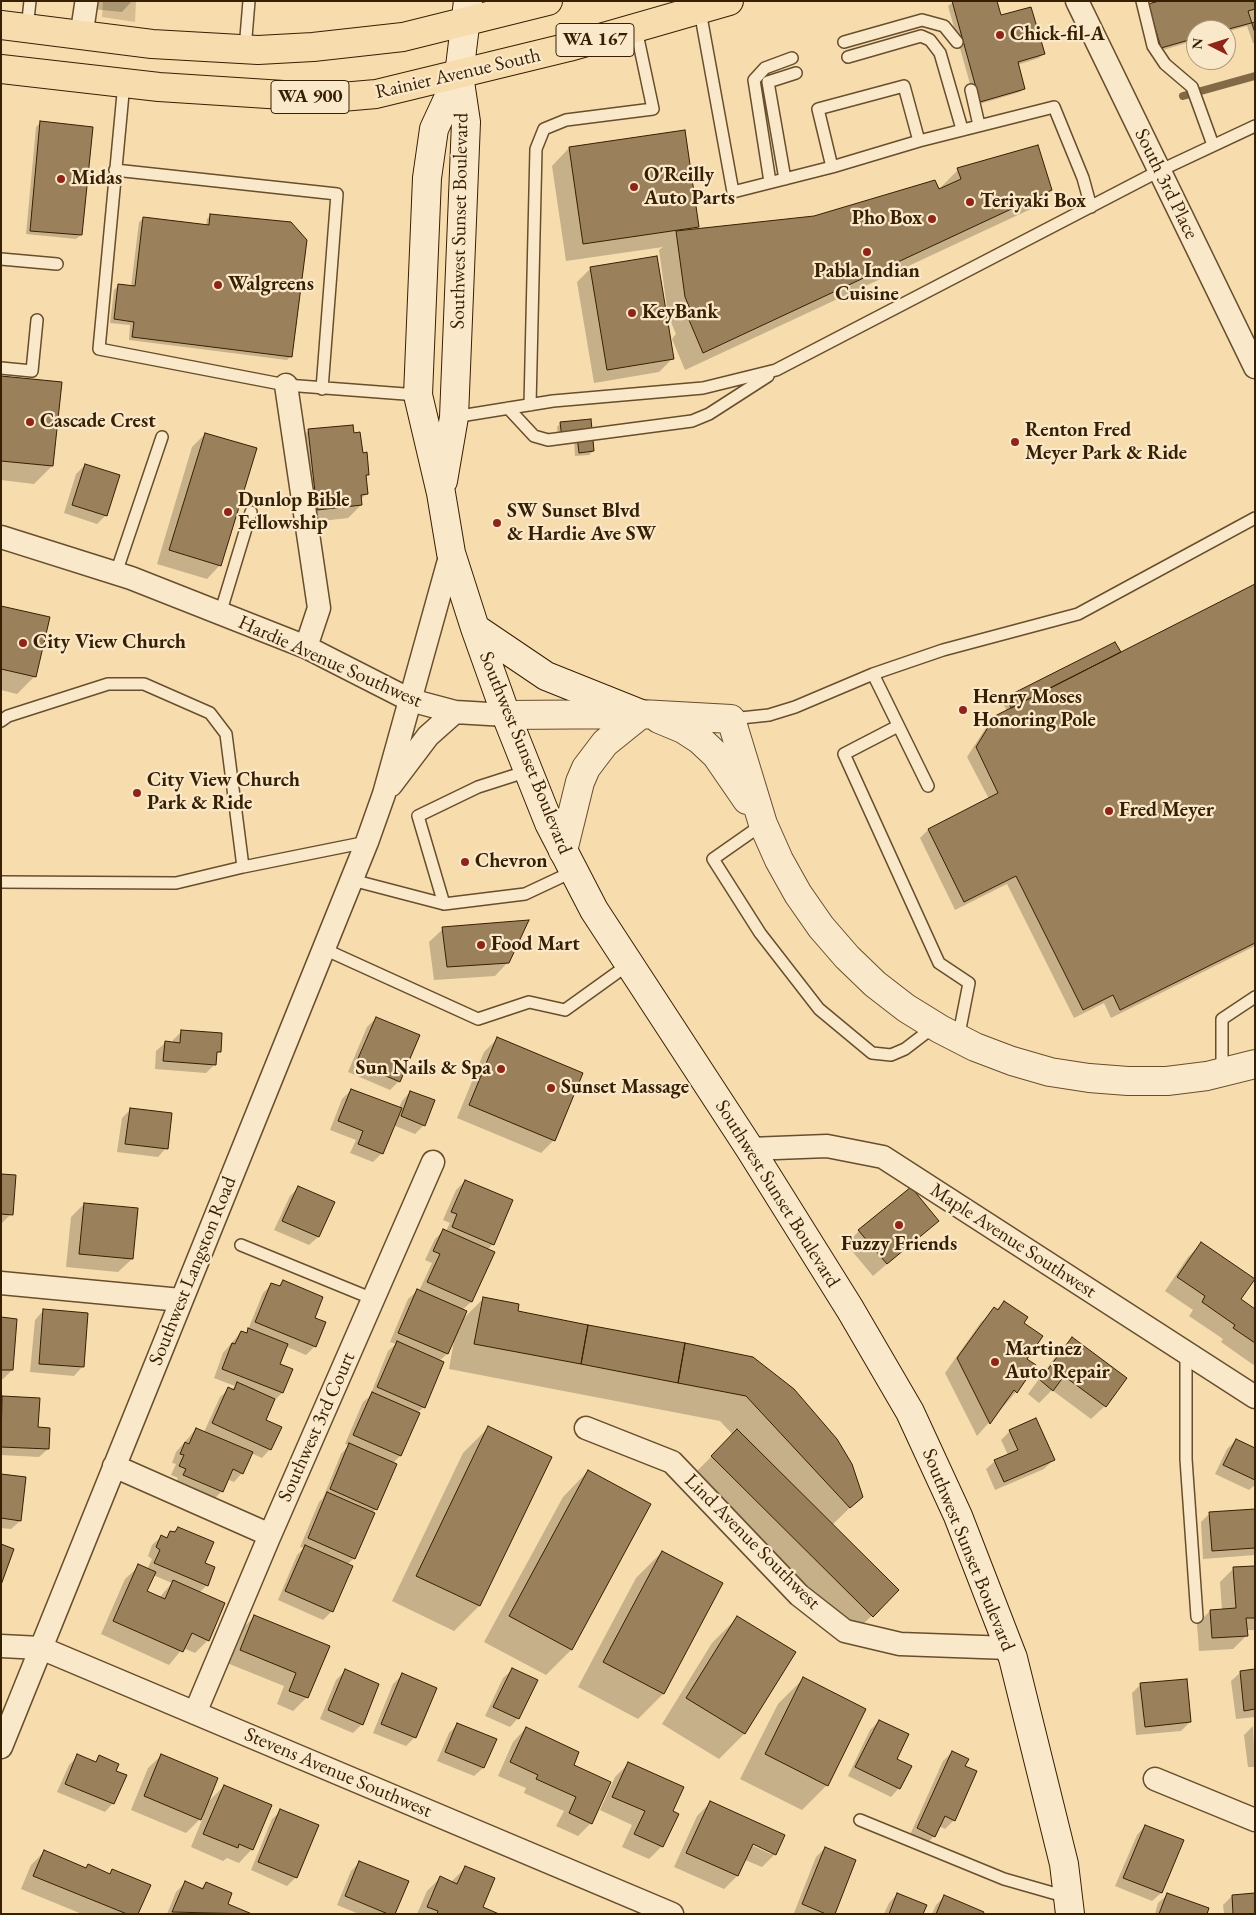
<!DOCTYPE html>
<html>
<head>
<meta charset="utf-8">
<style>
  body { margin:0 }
  #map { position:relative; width:1256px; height:1915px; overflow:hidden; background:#f7dcad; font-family:"EB Garamond",serif }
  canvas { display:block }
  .frame { position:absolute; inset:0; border:2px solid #371f02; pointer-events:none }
  .north { position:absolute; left:1186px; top:20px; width:50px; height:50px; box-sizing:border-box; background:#fae8ca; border:1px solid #ac987a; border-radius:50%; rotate:275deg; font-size:14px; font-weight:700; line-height:20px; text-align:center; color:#371f02 }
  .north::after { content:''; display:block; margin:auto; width:18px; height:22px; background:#8f2418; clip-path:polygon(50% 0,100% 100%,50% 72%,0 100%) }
</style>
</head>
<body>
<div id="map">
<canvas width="1256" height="1915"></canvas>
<div class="frame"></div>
<div class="north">N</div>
</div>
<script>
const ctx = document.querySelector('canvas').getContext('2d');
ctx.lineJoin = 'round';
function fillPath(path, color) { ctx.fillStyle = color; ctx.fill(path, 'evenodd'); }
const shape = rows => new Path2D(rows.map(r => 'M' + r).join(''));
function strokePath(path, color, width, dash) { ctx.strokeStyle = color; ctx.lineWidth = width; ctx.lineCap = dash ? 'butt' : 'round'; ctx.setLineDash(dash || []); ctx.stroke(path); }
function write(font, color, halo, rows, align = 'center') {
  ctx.font = font + ' "EB Garamond",serif'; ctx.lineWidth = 4.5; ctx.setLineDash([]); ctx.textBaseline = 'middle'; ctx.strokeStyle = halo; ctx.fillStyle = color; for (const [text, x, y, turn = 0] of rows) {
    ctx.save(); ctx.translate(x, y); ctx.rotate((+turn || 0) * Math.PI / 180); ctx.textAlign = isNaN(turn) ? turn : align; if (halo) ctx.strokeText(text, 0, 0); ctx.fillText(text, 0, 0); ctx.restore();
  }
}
const green = shape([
  [103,1,136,1,135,22,102,17]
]);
const shadow = shape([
  [88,1,132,1,122,12,92,9],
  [955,1,1000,17,1043,54,1039,58,1017,65,1024,88,1020,92,976,105,948,6],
  [1255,1,1255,43,1253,43,1247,26,1226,32,1226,30,1196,30,1196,40,1157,52,1145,10],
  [40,123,91,128,81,235,76,239,26,234,36,127],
  [569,148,698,227,694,231,815,217,938,190,958,170,1051,190,1033,208,685,370,672,339,676,334,668,315,659,250,663,247,566,261,552,166],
  [211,215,291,356,287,360,129,340,130,325,110,323,114,290,118,286,131,287,139,222,144,218,206,225,207,219],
  [656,258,672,359,659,372,594,383,577,282,590,269],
  [1,378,52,466,34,484,1,480],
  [561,423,593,451,589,455,575,456,574,440,559,441,557,427],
  [352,426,353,434,368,474,365,478,366,494,360,500,361,505,348,518,304,523,295,444,308,431],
  [205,434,220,565,207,579,157,564,192,447],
  [85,465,106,515,97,524,64,513,76,474],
  [1255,586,1255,946,1111,1018,1104,1003,1074,1018,1007,884,955,910,920,838,928,830,989,799,967,757,987,726,996,717,1007,711,1002,702,1006,698,1114,643,1119,652,1114,656],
  [1,607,35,676,17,694,1,690],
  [443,929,508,962,495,976,434,980,429,942],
  [376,1018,399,1081,390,1090,348,1072,367,1027],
  [182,1031,219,1051,215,1055,215,1064,206,1073,155,1069,156,1051,165,1043,173,1043,173,1040],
  [497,1039,554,1140,541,1153,457,1118,484,1052],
  [351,1090,399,1108,402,1101,410,1092,424,1125,415,1134,393,1125,382,1153,373,1162,350,1153,356,1140,330,1130,342,1099],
  [131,1109,166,1148,158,1157,117,1152,122,1118],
  [1,1175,11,1214,1,1224],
  [465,1181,493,1244,487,1250,493,1253,471,1302,462,1310,461,1321,483,1299,516,1312,753,1358,862,1496,832,1525,898,1590,854,1633,694,1474,733,1435,720,1421,449,1369,455,1335,447,1354,439,1361,424,1407,417,1413,400,1456,392,1464,376,1509,372,1513,354,1558,347,1565,332,1611,323,1620,278,1600,297,1555,304,1548,300,1547,319,1502,323,1498,341,1454,349,1445,345,1444,363,1402,370,1396,388,1351,396,1344,390,1342,408,1299,417,1291,419,1291,432,1263,425,1260,435,1239,444,1230,446,1231,450,1223,443,1220,456,1190],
  [298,1188,318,1237,309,1245,274,1230,290,1196],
  [84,1204,132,1259,118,1272,66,1267,71,1217],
  [937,1221,873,1276,846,1244,859,1231],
  [1202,1243,1239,1300,1255,1310,1255,1366,1221,1342,1223,1339,1189,1316,1193,1310,1165,1291,1188,1257],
  [283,1281,313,1319,315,1346,306,1355,285,1346,278,1365,282,1393,274,1401,264,1420,270,1449,262,1458,251,1453,242,1473,234,1482,227,1479,222,1491,213,1500,175,1484,178,1478,171,1475,176,1464,172,1463,176,1452,196,1429,204,1432,220,1397,229,1389,231,1390,235,1386,214,1378,223,1353,241,1332,244,1334,247,1332,263,1293,272,1284,278,1287],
  [1004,1303,1022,1323,1025,1359,1035,1366,1016,1392,977,1436,945,1373,981,1322],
  [43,1311,82,1367,74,1376,30,1372,35,1320],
  [1,1319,12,1370,3,1379,1,1379],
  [1072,1339,1125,1378,1105,1406,1091,1419,1052,1390,1039,1403,1028,1394,1059,1352],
  [2,1397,37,1428,48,1449,39,1457,1,1455],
  [488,1428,479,1606,454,1631,392,1601,463,1453],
  [1010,1431,1053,1460,1044,1469,995,1490,986,1469,995,1461,1008,1455,1001,1440],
  [1236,1440,1255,1449,1255,1485,1249,1490,1215,1474,1227,1449],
  [588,1471,650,1505,571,1650,546,1675,484,1642,563,1497],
  [1,1475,20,1521,11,1529,1,1528],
  [1255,1510,1255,1555,1203,1559,1201,1522,1210,1513],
  [178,1528,203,1564,207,1585,199,1593,208,1640,195,1653,183,1648,169,1665,101,1634,125,1579,139,1566,147,1570,152,1559,148,1556,152,1545,161,1537,165,1538],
  [153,1575,172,1583,159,1598,145,1592],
  [662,1552,721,1584,663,1694,638,1719,578,1687,636,1578],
  [1255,1567,1255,1630,1246,1630,1246,1636,1233,1649,1199,1651,1197,1624,1210,1611,1222,1610,1220,1582,1234,1568],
  [255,1616,328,1646,307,1697,293,1711,277,1704,284,1686,227,1663,241,1630],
  [737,1618,794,1652,744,1734,719,1759,662,1724,712,1643],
  [512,1670,518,1718,510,1727,485,1716,503,1678],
  [345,1671,362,1724,353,1733,320,1719,336,1680],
  [1255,1671,1255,1717,1236,1719,1231,1681,1240,1673],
  [402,1675,415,1737,406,1746,373,1733,393,1684],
  [803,1679,827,1785,802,1810,740,1779,778,1704],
  [1141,1684,1190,1722,1181,1731,1136,1735,1132,1693],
  [879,1721,895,1759,899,1788,891,1797,848,1776,870,1730],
  [458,1724,495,1740,483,1768,474,1776,437,1761,449,1733],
  [1253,1726,1255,1767,1248,1767,1244,1735],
  [526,1728,572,1765,591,1823,578,1836,556,1826,564,1811,524,1793,526,1788,498,1776,513,1742],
  [952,1752,964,1766,954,1820,945,1829,939,1826,934,1836,926,1845,909,1837,943,1761],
  [162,1755,206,1804,224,1786,252,1849,239,1863,227,1858,223,1861,191,1847,204,1815,186,1833,131,1810,148,1768],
  [78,1756,94,1763,100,1757,113,1803,105,1812,57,1792,69,1765],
  [628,1764,671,1812,662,1846,649,1859,622,1847,632,1825,600,1810,615,1777],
  [710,1803,775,1854,762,1867,745,1860,737,1876,724,1889,674,1867,697,1816],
  [748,1841,771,1851,771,1854,747,1843],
  [281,1811,296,1877,287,1886,251,1870,272,1819],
  [1145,1826,1182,1841,1161,1893,1152,1901,1115,1886,1137,1835],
  [825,1848,834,1914,794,1913,816,1857],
  [44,1852,85,1868,88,1866,109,1874,112,1870,137,1914,82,1914,21,1889,31,1865],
  [360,1862,394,1914,359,1914,337,1905,351,1871],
  [465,1868,481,1908,496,1914,417,1914,427,1891,440,1878,451,1882],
  [185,1883,200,1889,206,1883,226,1904,249,1914,167,1914,176,1892],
  [897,1894,922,1914,884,1914,889,1903],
  [1167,1895,1206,1914,1155,1914,1158,1903],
  [1255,1895,1255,1914,1224,1914,1223,1905,1232,1896],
  [945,1896,982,1914,932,1914,936,1905]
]);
const stream = shape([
  [1183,96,1255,76]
]);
const building = shape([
  [952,1,997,1,1001,15,1031,7,1045,54,1018,62,1025,89,980,102,952,1],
  [1159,1,1255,1,1255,22,1225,30,1196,30,1196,38,1161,48,1148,4,1159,1],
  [1255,9,1255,33,1248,11,1255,9],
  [40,121,93,127,82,235,30,231,40,121],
  [685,130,699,227,583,244,569,147,685,130],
  [1038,145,1052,190,703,353,689,320,694,318,685,297,676,231,814,216,935,180,939,189,961,179,957,168,1038,145],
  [210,214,291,222,307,240,292,357,132,337,134,322,114,319,118,284,135,286,143,217,209,225,210,214],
  [657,256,674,359,607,370,590,267,657,256],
  [1,376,62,382,53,466,1,461,1,376],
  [591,419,594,451,579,453,577,436,562,438,560,422,591,419],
  [353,425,354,433,360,432,363,453,367,452,369,475,366,475,368,494,361,495,362,505,317,510,308,429,353,425],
  [205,433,257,448,221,566,169,550,205,433],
  [85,464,120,475,107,516,72,505,85,464],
  [1255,584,1255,943,1120,1010,1113,995,1083,1010,1016,876,964,902,928,829,998,793,976,747,995,716,1255,584],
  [1,606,50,617,36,677,1,669,1,606],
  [1115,642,1121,652,1011,708,1006,697,1115,642],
  [529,920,509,963,447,967,442,927,529,920],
  [376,1017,420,1035,400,1082,356,1063,376,1017],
  [181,1030,222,1033,221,1052,217,1052,216,1065,163,1061,165,1041,180,1043,181,1030],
  [497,1037,583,1073,555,1141,469,1105,497,1037],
  [351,1089,402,1108,383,1154,358,1144,363,1131,338,1121,351,1089],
  [410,1091,435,1100,425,1126,401,1116,410,1091],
  [130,1108,172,1113,168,1149,125,1144,130,1108],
  [1,1174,16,1175,13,1215,1,1214,1,1174],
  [465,1180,513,1200,494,1245,452,1227,457,1214,451,1212,465,1180],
  [298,1186,335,1202,319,1237,282,1221,298,1186],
  [911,1187,939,1221,887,1264,858,1230,911,1187],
  [84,1203,138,1208,133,1259,79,1254,84,1203],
  [443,1229,495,1252,472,1302,427,1282,440,1254,433,1251,443,1229],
  [1201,1242,1255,1279,1241,1299,1255,1309,1255,1343,1233,1328,1235,1325,1202,1302,1205,1296,1177,1277,1201,1242],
  [283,1280,323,1297,315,1318,326,1322,316,1347,255,1322,271,1283,280,1286,283,1280],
  [417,1289,467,1311,448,1354,398,1333,417,1289],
  [483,1297,519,1304,518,1311,588,1325,581,1364,474,1344,483,1297],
  [1004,1301,1028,1317,1024,1323,1043,1336,1027,1359,1036,1365,1017,1393,1014,1390,990,1424,957,1358,994,1307,998,1310,1004,1301],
  [43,1309,88,1313,84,1367,39,1364,43,1309],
  [1,1317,17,1319,13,1370,1,1370,1,1317],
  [588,1325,685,1343,678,1383,581,1364,588,1325],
  [248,1328,288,1344,280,1364,293,1369,283,1393,222,1369,232,1343,235,1344,241,1331,247,1333,248,1328],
  [1072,1337,1127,1378,1106,1407,1064,1376,1053,1391,1040,1380,1072,1337],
  [397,1341,444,1362,425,1408,377,1387,397,1341],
  [685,1343,753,1357,794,1389,837,1439,852,1464,863,1497,850,1508,746,1396,678,1383,685,1343],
  [237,1382,275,1399,266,1420,282,1427,271,1450,212,1423,228,1387,234,1390,237,1382],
  [372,1392,420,1413,401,1456,353,1435,372,1392],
  [2,1396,40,1398,38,1427,50,1428,49,1449,1,1447,2,1396],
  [1036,1418,1055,1460,1004,1482,994,1460,1018,1450,1009,1430,1036,1418],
  [488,1426,552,1457,480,1606,416,1576,488,1426],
  [196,1428,253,1452,243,1474,233,1469,223,1492,183,1475,186,1469,179,1466,184,1455,180,1454,185,1442,189,1444,196,1428],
  [737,1429,899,1590,873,1617,711,1456,737,1429],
  [1236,1439,1255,1448,1255,1480,1223,1465,1236,1439],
  [349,1443,397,1464,377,1510,330,1489,349,1443],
  [588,1470,651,1504,572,1650,509,1616,588,1470],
  [1,1474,26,1477,21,1521,1,1518,1,1474],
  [327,1492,375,1513,355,1559,308,1538,327,1492],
  [1255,1509,1255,1548,1212,1551,1209,1512,1255,1509],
  [178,1527,214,1542,205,1563,215,1567,208,1586,154,1563,160,1550,156,1547,161,1535,167,1538,170,1531,175,1532,178,1527],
  [1,1544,14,1549,1,1585,1,1544],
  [305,1545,353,1566,333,1612,285,1591,305,1545],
  [662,1551,723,1583,664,1694,603,1662,662,1551],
  [138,1564,156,1572,147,1591,165,1599,173,1580,225,1603,209,1641,192,1633,183,1652,113,1621,138,1564],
  [1255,1566,1255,1618,1246,1618,1248,1636,1212,1638,1210,1610,1236,1608,1233,1567,1255,1566],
  [254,1615,330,1646,308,1698,289,1691,296,1673,240,1650,254,1615],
  [737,1616,796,1652,745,1734,686,1698,737,1616],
  [512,1668,538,1680,519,1719,493,1707,512,1668],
  [345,1669,379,1684,363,1725,328,1710,345,1669],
  [1255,1669,1255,1709,1244,1711,1240,1671,1255,1669],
  [402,1673,437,1688,416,1738,381,1724,402,1673],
  [803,1677,866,1709,828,1786,765,1754,803,1677],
  [1187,1679,1191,1722,1145,1727,1140,1683,1187,1679],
  [879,1720,909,1734,897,1759,912,1766,900,1789,855,1767,879,1720],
  [457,1723,497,1739,484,1768,445,1752,457,1723],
  [526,1727,579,1752,574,1765,611,1782,592,1824,569,1813,576,1797,536,1779,538,1775,510,1762,526,1727],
  [952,1751,969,1759,965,1766,977,1771,955,1821,945,1816,935,1837,917,1828,952,1751],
  [77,1754,96,1762,99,1755,119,1764,116,1771,127,1775,114,1804,65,1784,77,1754],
  [161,1754,218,1778,201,1820,144,1796,161,1754],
  [628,1762,684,1787,673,1811,679,1814,663,1847,634,1834,645,1811,612,1797,628,1762],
  [224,1785,272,1805,253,1850,239,1844,238,1848,203,1834,224,1785],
  [710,1801,785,1835,776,1855,753,1844,738,1876,686,1853,710,1801],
  [280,1809,319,1825,297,1878,258,1862,280,1809],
  [1145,1825,1184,1840,1162,1893,1123,1878,1145,1825],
  [825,1847,856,1860,835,1914,826,1914,802,1904,825,1847],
  [44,1850,86,1868,88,1864,110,1874,112,1869,151,1885,138,1914,127,1914,33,1876,44,1850],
  [359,1861,409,1881,395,1914,388,1914,345,1896,359,1861],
  [465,1866,495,1878,483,1907,499,1914,437,1914,438,1911,427,1907,440,1876,457,1884,465,1866],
  [185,1881,203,1889,206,1882,232,1893,228,1904,252,1914,172,1912,185,1881],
  [897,1893,927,1905,923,1914,889,1914,897,1893],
  [1167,1893,1209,1908,1207,1914,1159,1914,1167,1893],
  [1255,1893,1255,1914,1233,1914,1232,1895,1255,1893],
  [944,1895,984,1912,983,1914,936,1914,944,1895]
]);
const service = shape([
  [1142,1,1153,46,1165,64,1192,87,1213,145],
  [700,11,733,192,832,167],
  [27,29,30,1],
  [76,34,81,1],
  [87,35,92,1],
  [844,42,922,20,944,26,957,42],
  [245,49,249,1],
  [848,57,921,36,930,40,940,53,962,129],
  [124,83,99,349,286,385,418,395],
  [971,90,979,125],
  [919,141,904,86,818,109,832,167,919,141,1054,107,1083,178,1091,207],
  [115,170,337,194,322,389],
  [785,179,768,82,796,73],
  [770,182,754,80,765,68,792,58],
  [1,259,57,264],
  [1,368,32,371,37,320],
  [530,405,536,149,544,129,566,120,653,109,636,29],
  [508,408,534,436,548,440,692,421,709,414,768,376],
  [454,417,553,401,703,388,776,370,1159,171,1255,126],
  [116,573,162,437],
  [220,614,251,512],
  [873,674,928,786],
  [731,719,769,715,795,707,873,674,943,650,1078,614,1255,518],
  [1,721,8,716,108,684,144,684,210,713,226,734,243,867],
  [898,726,844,754,939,963,969,983,958,1039],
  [763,824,713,859,760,933,819,1009,872,1053,891,1055,905,1049,935,1026],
  [352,880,444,904,525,894,574,871],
  [1,882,176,883,243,867,367,842],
  [444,904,418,816,478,787,528,771],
  [324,949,478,1019,529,1002,565,1010,629,964],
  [1222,1072,1222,1019,1255,997],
  [241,1245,373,1299],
  [1186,1352,1186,1459,1197,1617],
  [860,1820,1004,1879,1067,1897]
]);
const minor = shape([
  [1077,1,1255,367],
  [286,385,319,608,306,647],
  [1,537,131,578,306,647,410,700,455,712,506,715],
  [391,785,428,736,455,712],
  [750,1149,827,1146,883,1157,1255,1397],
  [1,1283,181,1300],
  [586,1428,672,1462,799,1595,845,1631,900,1644,1009,1648],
  [114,1466,270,1535,433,1162],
  [1,1646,41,1648,672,1914],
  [195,1713,270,1535],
  [1,1747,367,842,384,794,451,553],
  [1155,1779,1255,1820]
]);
const tertiary = shape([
  [506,715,641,714,731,719,763,824,779,860,798,894,821,927,847,957,875,984,906,1008,940,1029,975,1047,1012,1061,1050,1072,1089,1078,1128,1081,1167,1081,1207,1076,1255,1064],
  [659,719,683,729,700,740,716,755,747,800],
  [563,851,580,782,586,768,605,743,641,714]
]);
const secondary = shape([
  [459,75,434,129,427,178,418,395,441,493,451,553,475,628,506,715,549,823,594,910,750,1149,850,1309,910,1412,958,1516,1013,1658,1064,1864,1070,1914],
  [443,481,454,417,466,122,459,75,468,1],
  [475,628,546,676,641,714]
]);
const primary = shape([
  [1,25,152,44,258,50,313,47,403,37,548,1],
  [1,69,159,87,330,98,376,94,569,47,729,1]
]);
const markers = [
  [1000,35,5,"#8f2418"],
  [61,179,5,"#8f2418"],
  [634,187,5,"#8f2418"],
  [970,202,5,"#8f2418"],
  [932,219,5,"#8f2418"],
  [867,252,5,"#8f2418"],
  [218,285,5,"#8f2418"],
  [632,313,5,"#8f2418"],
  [30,422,5,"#8f2418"],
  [1015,442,5,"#8f2418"],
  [228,512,5,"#8f2418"],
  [497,523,5,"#8f2418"],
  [23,643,5,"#8f2418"],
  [963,710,5,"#8f2418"],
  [137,793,5,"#8f2418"],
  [1109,811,5,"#8f2418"],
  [465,862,5,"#8f2418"],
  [481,945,5,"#8f2418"],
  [501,1069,5,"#8f2418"],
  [551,1088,5,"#8f2418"],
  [899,1225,5,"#8f2418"],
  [995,1362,5,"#8f2418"]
];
const shields = [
  [595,40,78],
  [310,97,78]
];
const shieldNames = [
  ["WA 167",595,40],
  ["WA 900",310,97]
];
const poiNames = [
  ["Chick-fil-A",1010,35],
  ["O'Reilly",644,176],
  ["Auto Parts",644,199],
  ["Midas",71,179],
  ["Teriyaki Box",980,202],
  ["Pho Box",922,219,"right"],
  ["Pabla Indian",867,272,"center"],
  ["Cuisine",867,295,"center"],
  ["Walgreens",228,285],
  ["KeyBank",642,313],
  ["Cascade Crest",40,422],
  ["Renton Fred",1025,431],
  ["Meyer Park & Ride",1025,454],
  ["Dunlop Bible",238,501],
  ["Fellowship",238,524],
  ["SW Sunset Blvd",507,512],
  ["& Hardie Ave SW",507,535],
  ["City View Church",33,643],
  ["Henry Moses",973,698],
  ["Honoring Pole",973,721],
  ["City View Church",147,781],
  ["Park & Ride",147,804],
  ["Fred Meyer",1119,811],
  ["Chevron",475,862],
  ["Food Mart",491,945],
  ["Sun Nails & Spa",491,1069,"right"],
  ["Sunset Massage",561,1088],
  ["Fuzzy Friends",899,1245,"center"],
  ["Martinez",1005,1350],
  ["Auto Repair",1005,1373]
];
const streetNames = [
  ["Rainier Avenue South",458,74,-13],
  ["South 3rd Place",1166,184,64],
  ["Southwest Sunset Boulevard",460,221,-89],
  ["Hardie Avenue Southwest",330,662,24],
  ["Southwest Sunset Boulevard",525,753,68],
  ["Southwest Sunset Boulevard",777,1194,58],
  ["Maple Avenue Southwest",1013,1241,33],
  ["Southwest Langston Road",193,1271,-68],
  ["Southwest 3rd Court",317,1427,-66],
  ["Lind Avenue Southwest",752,1542,45],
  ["Southwest Sunset Boulevard",968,1550,68],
  ["Stevens Avenue Southwest",338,1773,23]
];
fillPath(green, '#d6bc90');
fillPath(shadow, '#0003');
strokePath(stream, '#836a46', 8);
fillPath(building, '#9b815b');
strokePath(building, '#371f02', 1);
strokePath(service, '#674e2d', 14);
strokePath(minor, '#674e2d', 25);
strokePath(tertiary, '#674e2d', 30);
strokePath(secondary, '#371f02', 30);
strokePath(primary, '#371f02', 30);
strokePath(service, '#fae8ca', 11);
strokePath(minor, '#fae8ca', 22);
strokePath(tertiary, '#fae8ca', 28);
strokePath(secondary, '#fae8ca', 28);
strokePath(primary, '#f7dcad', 28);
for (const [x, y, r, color] of markers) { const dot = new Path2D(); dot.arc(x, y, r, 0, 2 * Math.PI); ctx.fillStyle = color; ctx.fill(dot); strokePath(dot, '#fae8ca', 2); }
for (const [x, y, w] of shields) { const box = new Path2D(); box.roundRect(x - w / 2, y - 16.5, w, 33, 4); ctx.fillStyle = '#fae8ca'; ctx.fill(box); strokePath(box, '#371f02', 1); }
write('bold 19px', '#371f02', null, shieldNames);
write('bold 20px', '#371f02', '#fae8ca', poiNames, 'left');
write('20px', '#371f02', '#fae8ca', streetNames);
</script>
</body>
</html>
